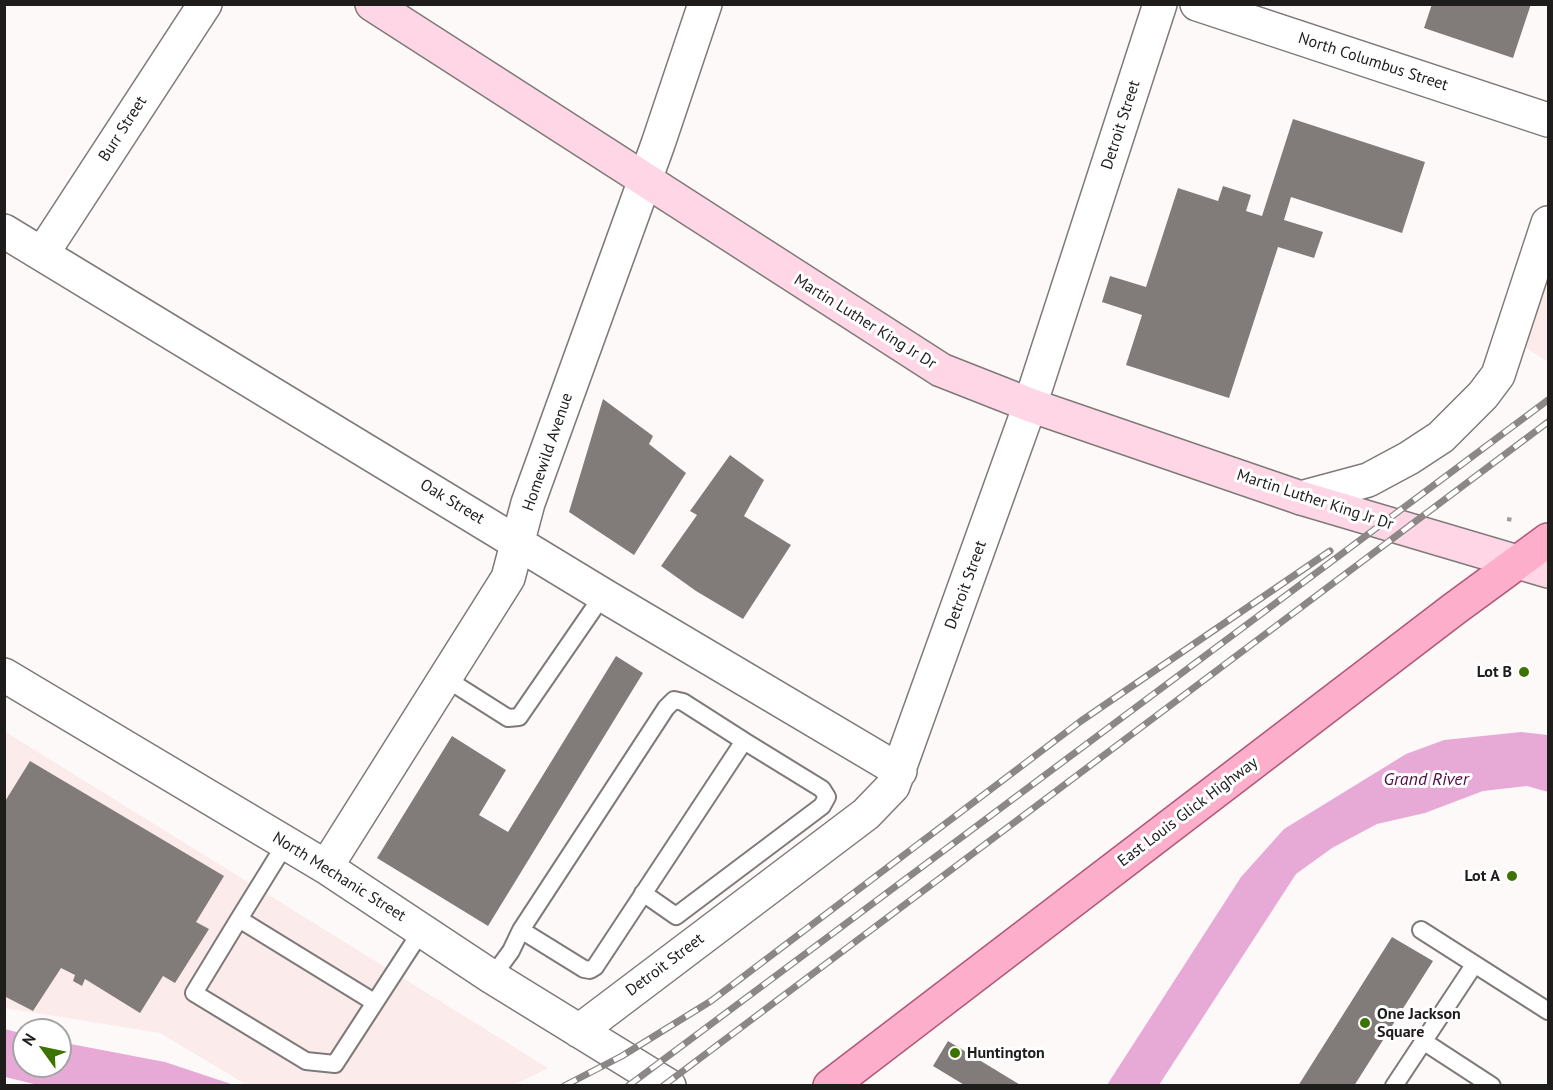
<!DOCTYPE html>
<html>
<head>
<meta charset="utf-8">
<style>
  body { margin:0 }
  #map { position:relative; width:1553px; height:1090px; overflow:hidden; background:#fef9f9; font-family:"PT Sans",sans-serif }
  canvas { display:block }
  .frame { position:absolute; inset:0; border:6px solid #1f1c1c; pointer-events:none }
  .north { position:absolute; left:12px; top:1018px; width:60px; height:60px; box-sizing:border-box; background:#fff; border:2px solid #a5a4a4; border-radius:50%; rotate:303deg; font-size:16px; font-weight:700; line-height:24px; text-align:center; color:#1f1c1c }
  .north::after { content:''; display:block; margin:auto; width:21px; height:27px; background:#3c7301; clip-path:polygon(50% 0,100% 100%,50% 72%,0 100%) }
</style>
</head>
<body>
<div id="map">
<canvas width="1553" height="1090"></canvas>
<div class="frame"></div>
<div class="north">N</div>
</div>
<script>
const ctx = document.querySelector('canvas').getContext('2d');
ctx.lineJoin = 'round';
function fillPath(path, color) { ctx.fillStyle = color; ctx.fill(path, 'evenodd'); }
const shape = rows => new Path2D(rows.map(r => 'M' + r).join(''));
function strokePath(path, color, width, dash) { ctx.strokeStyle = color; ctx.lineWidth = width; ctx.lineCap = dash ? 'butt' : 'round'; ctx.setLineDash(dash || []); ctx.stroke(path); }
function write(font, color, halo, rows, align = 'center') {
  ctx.font = font + ' "PT Sans",sans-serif'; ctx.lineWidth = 6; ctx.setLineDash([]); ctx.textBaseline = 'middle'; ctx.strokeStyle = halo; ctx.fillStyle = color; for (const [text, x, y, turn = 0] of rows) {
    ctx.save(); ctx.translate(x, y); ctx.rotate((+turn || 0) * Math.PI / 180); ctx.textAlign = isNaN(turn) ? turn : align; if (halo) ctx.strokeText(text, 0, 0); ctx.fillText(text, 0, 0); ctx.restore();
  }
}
const built = shape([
  [1548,249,1548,362,1517,342],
  [4,731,548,1068,513,1085,247,1085,160,1033,5,1008]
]);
const water = shape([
  [1521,732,1548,735,1548,792,1527,786,1483,791,1425,813,1377,824,1332,848,1296,874,1159,1085,1107,1085,1241,877,1284,829,1406,754,1444,740],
  [5,1029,24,1034,24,1066,60,1066,60,1042,165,1062,234,1085,38,1085,5,1077]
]);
const building = shape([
  [1432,4,1531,4,1513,58,1424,28],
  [1293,119,1425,162,1402,233,1291,197,1284,220,1323,232,1314,258,1278,247,1229,398,1126,365,1142,315,1102,302,1110,276,1146,287,1178,188,1218,201,1223,186,1251,195,1246,211,1262,216],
  [603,399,653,436,649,444,686,473,634,555,569,512],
  [730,455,764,480,744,516,791,545,743,619,696,591,661,566,697,515,690,511],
  [616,656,643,673,488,926,377,858,452,736,506,770,479,815,508,832],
  [30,761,224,876,196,922,209,929,175,983,163,976,140,1013,85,979,82,986,73,981,75,975,61,968,33,1011,4,996,4,803],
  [1392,937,1433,961,1354,1086,1298,1086],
  [948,1041,1022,1086,966,1086,933,1066]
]);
const path = shape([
  [1507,519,1513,520]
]);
const lane = shape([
  [445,678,508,718,519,717,603,595],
  [643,893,676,916,822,806,827,797,822,789,744,741],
  [239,919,286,843],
  [1421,930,1548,1011],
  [492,977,511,951,521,930,666,708,674,700,683,702,744,741,595,967,590,970,584,969,521,930],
  [374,1002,239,919,194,993,306,1061,335,1064,422,930],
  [1423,1041,1492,1086],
  [1394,1086,1474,965]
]);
const street = shape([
  [1197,4,1548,120],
  [4,231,603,595,900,771],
  [42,254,205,4],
  [1301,498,1368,480,1409,458,1441,437,1483,395,1498,375,1548,223],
  [4,675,326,867,492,977,669,1086],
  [326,867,508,578,528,503,658,144,705,4],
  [579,1031,866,814,893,786,1030,405,1160,4]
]);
const secondary = shape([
  [372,4,941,370,1030,405,1301,498,1548,571]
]);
const primary = shape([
  [830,1086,1454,609,1548,540]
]);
const rail = shape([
  [564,1086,622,1056,711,1001,1081,721,1330,551],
  [628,1086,1548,400],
  [663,1086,1548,422]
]);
const markers = [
  [1524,672,6,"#3c7301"],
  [1512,876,6,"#3c7301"],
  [1365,1023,6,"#3c7301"],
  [955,1053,6,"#3c7301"]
];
const streetNames = [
  ["North Columbus Street",1373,62,18],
  ["Detroit Street",1121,125,-72],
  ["Burr Street",123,129,-57],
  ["Martin Luther King Jr Dr",865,322,32],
  ["Homewild Avenue",548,452,-71],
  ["Martin Luther King Jr Dr",1315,500,18],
  ["Oak Street",452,502,31],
  ["Detroit Street",966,585,-70],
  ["East Louis Glick Highway",1188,812,-37],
  ["North Mechanic Street",339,877,32],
  ["Detroit Street",665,965,-37]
];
const poiNames = [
  ["Lot B",1512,672],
  ["Lot A",1500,876],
  ["One Jackson",1377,1014,"left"],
  ["Square",1377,1032,"left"],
  ["Huntington",967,1053,"left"]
];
const waterNames = [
  ["Grand River",1426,780]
];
fillPath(built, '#fbebea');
fillPath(water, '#e7aad7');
fillPath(building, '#817c7a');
strokePath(lane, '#7f7979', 20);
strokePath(street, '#7f7979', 36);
strokePath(secondary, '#7f7979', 36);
strokePath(primary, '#af5878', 36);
strokePath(path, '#a09c9c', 4, [4.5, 3]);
strokePath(lane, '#fff', 16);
strokePath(street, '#fff', 33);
strokePath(secondary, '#fed6e5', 33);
strokePath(primary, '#fdaecb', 33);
strokePath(rail, '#8b8787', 7);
strokePath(rail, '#fff', 4.5, [14]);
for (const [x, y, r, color] of markers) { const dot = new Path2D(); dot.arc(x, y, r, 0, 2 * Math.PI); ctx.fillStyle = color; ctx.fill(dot); strokePath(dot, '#fff', 2); }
write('16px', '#1f1c1c', '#fff', streetNames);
write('bold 16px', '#1f1c1c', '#fff', poiNames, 'right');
write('italic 18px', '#520b46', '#fff', waterNames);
</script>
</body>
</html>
